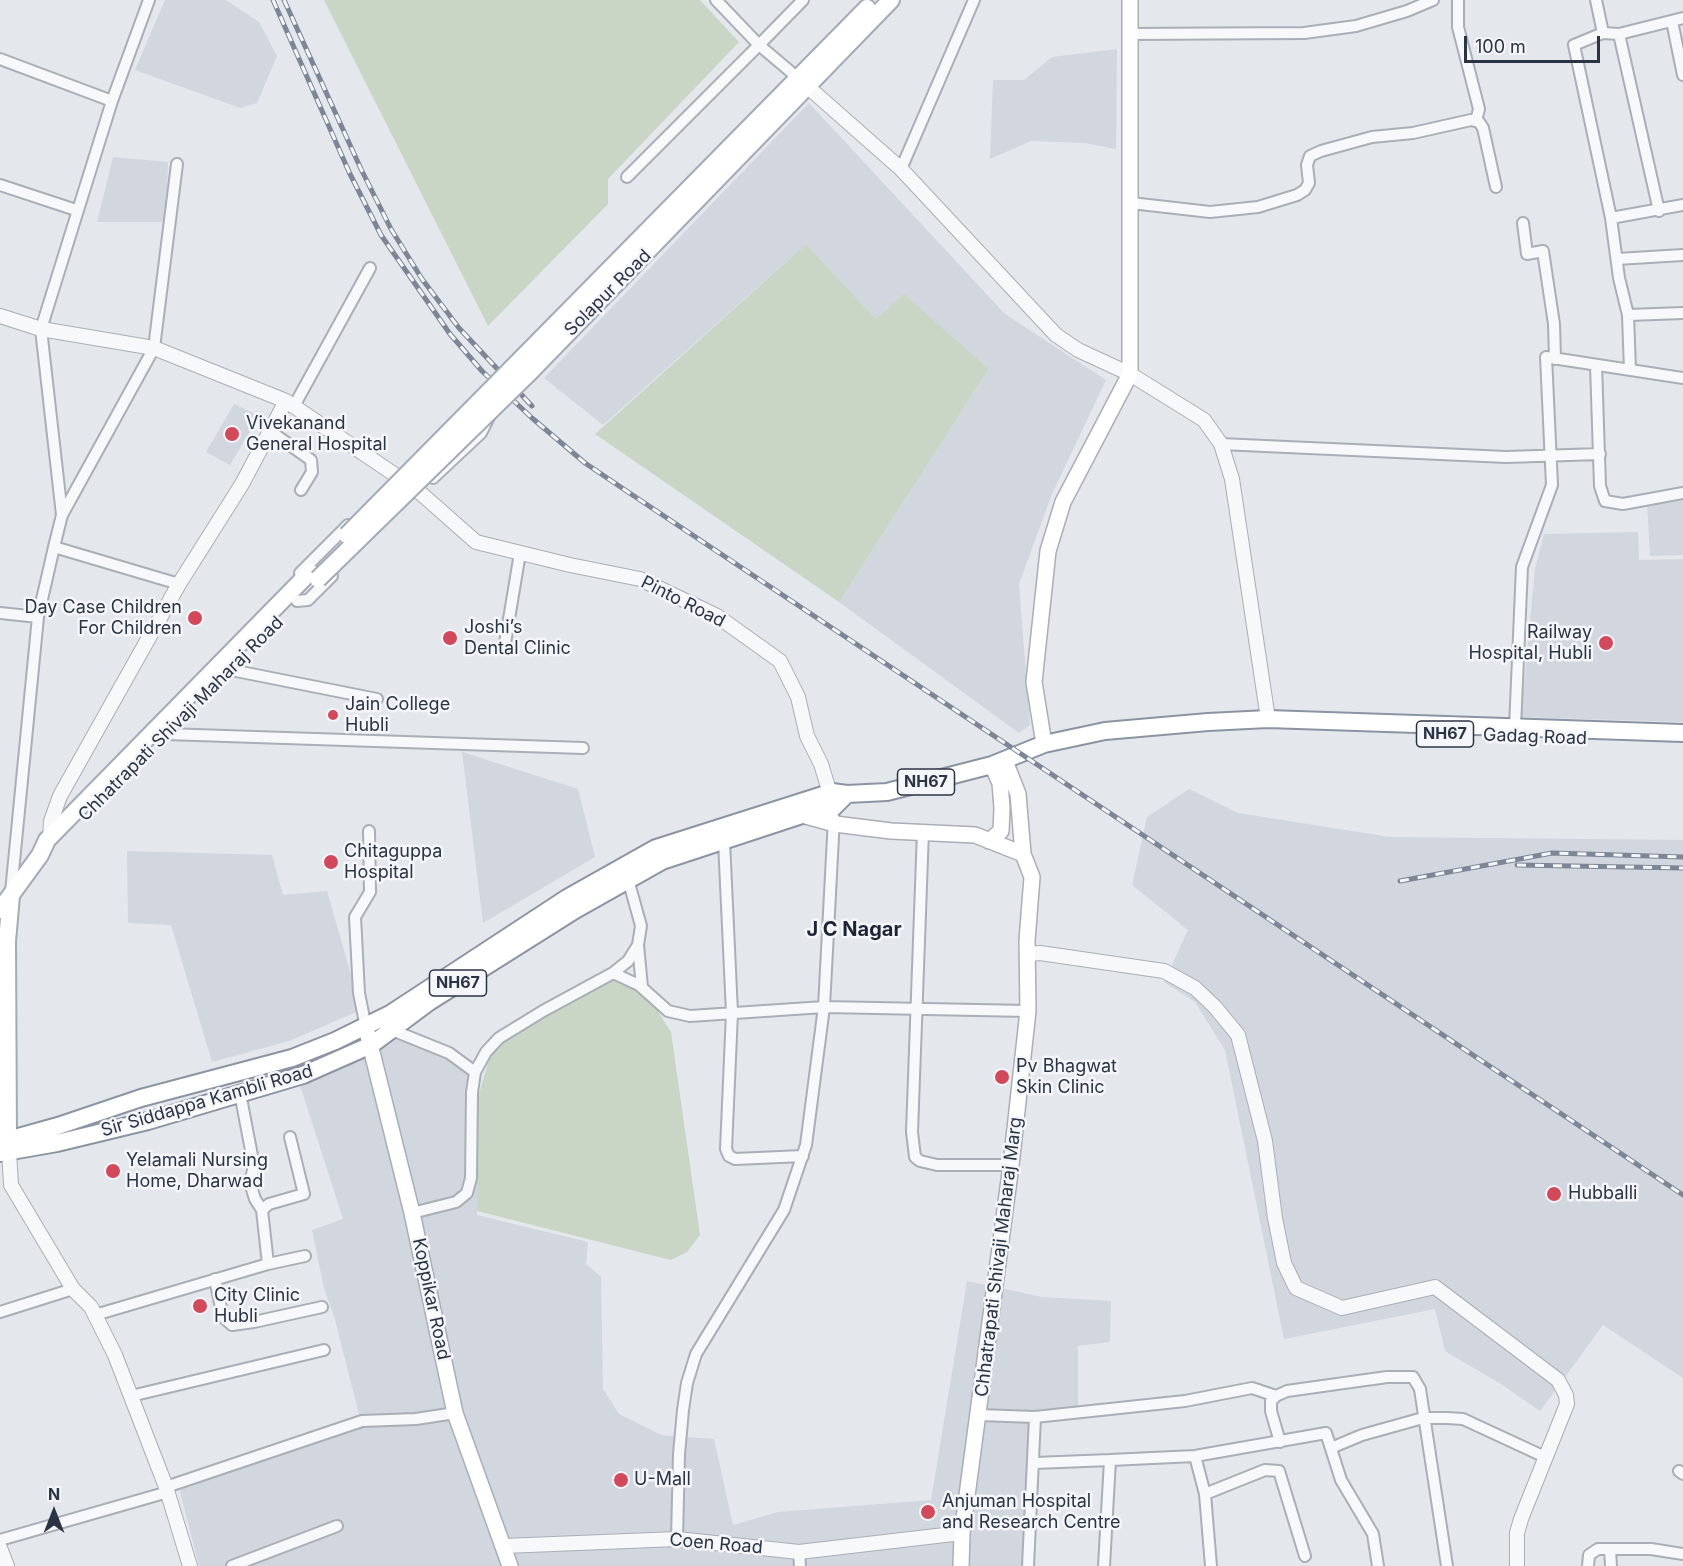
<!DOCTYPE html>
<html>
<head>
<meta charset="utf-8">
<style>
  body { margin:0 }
  #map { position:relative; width:1683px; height:1566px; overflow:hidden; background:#e4e7ec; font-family:Inter,sans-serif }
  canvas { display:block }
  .north { position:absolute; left:24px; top:1482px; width:60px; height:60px; -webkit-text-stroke:4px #f4f6f9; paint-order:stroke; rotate:0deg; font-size:16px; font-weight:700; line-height:24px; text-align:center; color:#2b3445 }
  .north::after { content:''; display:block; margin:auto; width:21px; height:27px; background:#2b3445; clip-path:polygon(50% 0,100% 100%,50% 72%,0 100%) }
  .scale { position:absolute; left:1464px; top:36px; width:136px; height:27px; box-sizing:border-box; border:3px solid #2b3445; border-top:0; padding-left:8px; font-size:18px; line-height:21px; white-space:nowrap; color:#2b3445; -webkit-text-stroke:4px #f4f6f9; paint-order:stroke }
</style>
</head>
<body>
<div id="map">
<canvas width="1683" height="1566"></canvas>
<div class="north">N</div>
<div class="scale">100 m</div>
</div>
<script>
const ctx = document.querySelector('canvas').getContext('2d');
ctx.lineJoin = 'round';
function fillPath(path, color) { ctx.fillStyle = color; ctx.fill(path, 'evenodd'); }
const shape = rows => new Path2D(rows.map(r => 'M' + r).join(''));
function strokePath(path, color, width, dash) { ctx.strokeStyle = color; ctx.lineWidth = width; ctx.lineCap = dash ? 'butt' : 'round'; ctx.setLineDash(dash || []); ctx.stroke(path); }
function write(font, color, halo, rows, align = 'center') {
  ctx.font = font + ' Inter,sans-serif'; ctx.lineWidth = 5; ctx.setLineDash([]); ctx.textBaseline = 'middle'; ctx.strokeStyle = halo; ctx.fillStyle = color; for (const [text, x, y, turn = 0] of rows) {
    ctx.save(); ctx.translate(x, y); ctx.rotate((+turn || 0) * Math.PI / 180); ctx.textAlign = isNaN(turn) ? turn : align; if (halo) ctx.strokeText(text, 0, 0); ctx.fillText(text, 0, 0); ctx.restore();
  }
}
const built = shape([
  [165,0,226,0,259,22,277,56,257,103,240,108,135,70],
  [1117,49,1116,149,1084,143,1031,141,990,159,993,80,1024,80,1052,57],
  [809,103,1005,314,1106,380,1052,494,1019,584,1030,725,1019,733,839,602,989,369,904,295,876,319,806,244,603,425,544,378],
  [113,157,168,162,166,222,97,222],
  [234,404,259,416,230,465,206,452],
  [1683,496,1683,555,1650,556,1647,502],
  [1638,532,1639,560,1683,559,1683,722,1521,717,1535,569,1544,534],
  [462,752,578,789,595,857,483,923],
  [1189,789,1238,813,1390,837,1683,840,1683,1378,1603,1325,1540,1411,1501,1384,1445,1351,1435,1309,1284,1339,1225,1050,1195,1002,1164,982,1188,930,1132,885,1147,817],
  [127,851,272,855,283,895,327,891,361,1010,289,1041,212,1062,171,925,128,923],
  [404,1035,445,1056,477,1081,477,1215,588,1242,586,1264,601,1277,603,1389,619,1414,661,1435,714,1439,733,1525,778,1512,931,1500,967,1281,1042,1297,1111,1301,1110,1342,1078,1346,1078,1411,1028,1411,1032,1505,1028,1566,199,1566,179,1488,362,1426,334,1316,324,1288,312,1230,343,1219,300,1085,382,1042]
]);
const green = shape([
  [324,0,700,0,739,42,608,179,608,204,488,326],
  [806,244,876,319,904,294,989,369,839,602,595,434],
  [612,980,636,990,655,1007,671,1032,700,1235,687,1252,671,1260,477,1211,477,1100,491,1053,499,1042,588,988]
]);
const minor = shape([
  [1458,0,1458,27,1479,109,1476,121],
  [1596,0,1603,33],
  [1683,18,1619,34,1603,33,1574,45,1611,218,1683,205],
  [1672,21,1683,75],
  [1128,34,1304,33,1356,26,1407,11,1433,0],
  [1619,34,1659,211],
  [0,59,112,101,41,329,62,515],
  [798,78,759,45,803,0],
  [112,101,149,0],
  [901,169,974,0],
  [627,177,759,45,716,0],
  [0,185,76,210],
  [1131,203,1210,212,1258,207,1297,195,1305,190,1309,183,1307,165,1310,156,1321,151,1372,137,1413,133,1471,120,1479,122,1483,128,1496,187],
  [1611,218,1619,278,1628,315,1630,370],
  [1523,223,1527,254,1543,251,1554,324,1555,359],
  [1617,259,1683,255],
  [1628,315,1683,313],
  [1596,365,1600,486,1605,501,1623,504,1683,493],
  [294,406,370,268],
  [270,431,311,460,312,472,301,490],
  [1221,444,1506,457,1600,454],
  [433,478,481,433,489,417],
  [54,547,179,584],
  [300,573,348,525],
  [297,601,308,600,332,576],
  [0,613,38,617],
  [504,649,520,553],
  [231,670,377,699],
  [1515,727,1522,567,1552,485,1546,357,1683,378],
  [166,734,583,748],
  [923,831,912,1132,915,1157,920,1161,937,1165,1011,1165],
  [724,841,732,1013,726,1149,729,1156,735,1159,803,1156],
  [11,892,38,617,54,547,62,515,154,348,177,164],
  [638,945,642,987],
  [613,973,628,961,638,945,641,926,628,879],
  [366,1028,359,993,355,917,370,892,369,831],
  [387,1028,449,1053,475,1072],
  [240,1093,254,1166,250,1183,255,1199,262,1210],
  [412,1213,456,1202,467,1193,471,1178,472,1092,475,1072,486,1052,499,1038,543,1011,613,973,639,985,668,1011,690,1016,824,1007,1028,1011],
  [268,1264,262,1210,269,1204,304,1194,290,1137],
  [215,1279,223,1317,232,1325,254,1322,322,1307],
  [0,1312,73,1289],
  [95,1315,268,1264,305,1256],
  [131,1396,324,1350],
  [979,1415,1035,1417,1185,1401,1252,1388,1276,1396],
  [1280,1442,1271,1411,1271,1401,1276,1396,1287,1391,1387,1377,1413,1377,1420,1389,1447,1566],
  [1331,1448,1362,1435,1423,1418,1447,1418,1463,1419,1545,1457],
  [1195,1456,1205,1494,1211,1566],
  [1035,1463,1110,1460],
  [1679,1471,1683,1474],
  [166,1487,362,1421,416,1419,455,1413],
  [1205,1494,1265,1470,1279,1471,1305,1556],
  [677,1539,679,1454,683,1410,687,1383,696,1354,784,1210,806,1145,824,1007,834,818],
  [0,1540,168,1492],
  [1610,1549,1611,1566],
  [799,1552,800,1566],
  [232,1566,337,1526],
  [1028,1566,1035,1417],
  [1104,1566,1110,1460,1195,1456,1326,1433,1341,1480,1373,1534,1378,1566],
  [1588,1566,1589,1555,1598,1549,1651,1549,1683,1554]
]);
const tertiary = shape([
  [799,79,901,169,1056,335,1078,350,1130,374,1204,420,1221,444,1232,479,1268,719],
  [0,316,41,329,154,348,286,401,416,489,476,542,570,565,640,579,717,616,780,661,798,697,807,736,821,764,832,800],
  [50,837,51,821,60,796,179,584,242,484,286,401],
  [1028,954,1040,953,1164,971,1195,988,1215,1007,1238,1035,1265,1141,1275,1218,1284,1263,1296,1288,1342,1308,1435,1287,1558,1380,1566,1395,1567,1404,1521,1519,1517,1533,1517,1566],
  [9,1151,11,1185,73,1289,91,1307,115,1355,166,1487,190,1566],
  [504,1546,677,1539,799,1552,962,1533],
  [0,1548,7,1566]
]);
const secondary = shape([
  [1044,744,1034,682,1048,551,1063,502,1130,374,1130,0],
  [802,815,835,824,891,831,975,835,1023,854],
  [989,841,1001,831,1002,808,1000,783,992,765],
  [366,1028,412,1213,455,1413,510,1566],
  [961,1566,962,1533,1011,1165,1028,1011,1027,941,1032,877,1023,854,1018,794,1005,761]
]);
const primary = shape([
  [520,360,867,8],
  [532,370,891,0],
  [0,910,40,855,47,840,310,572],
  [8,1140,7,941,11,896]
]);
const trunk = shape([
  [0,1142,58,1126,141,1098,292,1058,335,1041,390,1014,567,898,656,848,832,792,847,794,887,792,992,765,1044,744,1105,731,1208,722,1268,719,1683,733],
  [0,1153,57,1143,148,1121,303,1075,371,1045,429,1002,575,910,662,861,802,815,833,808,847,794]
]);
const rail = shape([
  [273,0,350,174,381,235,450,334,482,371,532,418,585,463,628,492,1683,1195],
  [284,0,361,169,391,229,422,279,459,328,532,406],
  [1517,865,1683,868],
  [1400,881,1552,853,1683,857]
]);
const primaryBridge = shape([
  [347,535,520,360],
  [318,579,532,370]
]);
const markers = [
  [232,434,8,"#d1495b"],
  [195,618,8,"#d1495b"],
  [450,638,8,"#d1495b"],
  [1606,643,8,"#d1495b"],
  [333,715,6,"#d1495b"],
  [331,862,8,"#d1495b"],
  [1002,1077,8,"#d1495b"],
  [113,1171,8,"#d1495b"],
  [1554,1194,8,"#d1495b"],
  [200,1306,8,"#d1495b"],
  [621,1480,8,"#d1495b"],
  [928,1512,8,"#d1495b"]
];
const shields = [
  [1445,734,57],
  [926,782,57],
  [458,983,57]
];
const shieldNames = [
  ["NH67",1445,734],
  ["NH67",926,782],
  ["NH67",458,983]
];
const streetNames = [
  ["Solapur Road",608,293,-45],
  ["Pinto Road",683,602,27],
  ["Chhatrapati Shivaji Maharaj Road",181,719,-45],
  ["Gadag Road",1535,737,2],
  ["Sir Siddappa Kambli Road",207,1101,-16],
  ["Chhatrapati Shivaji Maharaj Marg",999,1257,-83],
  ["Koppikar Road",431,1299,78],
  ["Coen Road",716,1544,5]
];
const poiNames = [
  ["Vivekanand",246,424],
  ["General Hospital",246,445],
  ["Day Case Children",182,608,"right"],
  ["For Children",182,629,"right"],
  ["Joshi’s",464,628],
  ["Dental Clinic",464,649],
  ["Railway",1592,633,"right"],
  ["Hospital, Hubli",1592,654,"right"],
  ["Jain College",345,705],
  ["Hubli",345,726],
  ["Chitaguppa",344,852],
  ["Hospital",344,873],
  ["Pv Bhagwat",1016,1067],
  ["Skin Clinic",1016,1088],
  ["Yelamali Nursing",126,1161],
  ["Home, Dharwad",126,1182],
  ["Hubballi",1568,1194],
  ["City Clinic",214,1296],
  ["Hubli",214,1317],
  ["U-Mall",634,1480],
  ["Anjuman Hospital",942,1502],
  ["and Research Centre",942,1523]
];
const neighbourhoodNames = [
  ["J C Nagar",854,930]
];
fillPath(built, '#d2d6de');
fillPath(green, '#c9d6c5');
strokePath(minor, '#a9aeb7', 14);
strokePath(tertiary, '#a9aeb7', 16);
strokePath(secondary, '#a9aeb7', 18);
strokePath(primary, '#a3abb8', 20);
strokePath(trunk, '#8b94a3', 20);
strokePath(minor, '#f7f8fa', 10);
strokePath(tertiary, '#f7f8fa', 14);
strokePath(secondary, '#fff', 15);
strokePath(primary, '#fff', 16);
strokePath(trunk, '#fff', 16);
strokePath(rail, '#7d8696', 5);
strokePath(rail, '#f4f6f9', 3, [9]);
strokePath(primaryBridge, '#a3abb8', 20, []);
strokePath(primaryBridge, '#fff', 16);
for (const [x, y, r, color] of markers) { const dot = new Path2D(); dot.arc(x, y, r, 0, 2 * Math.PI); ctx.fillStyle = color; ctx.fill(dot); strokePath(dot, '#f4f6f9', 2); }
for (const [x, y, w] of shields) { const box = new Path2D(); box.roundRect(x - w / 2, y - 13, w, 26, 4.5); ctx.fillStyle = '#f4f6f9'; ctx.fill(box); strokePath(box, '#2b3445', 1.5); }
write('bold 16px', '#2b3445', null, shieldNames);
write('18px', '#2b3445', '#f4f6f9', streetNames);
write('18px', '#2b3445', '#f4f6f9', poiNames, 'left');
write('bold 20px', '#1d2536', '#f4f6f9', neighbourhoodNames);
</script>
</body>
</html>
